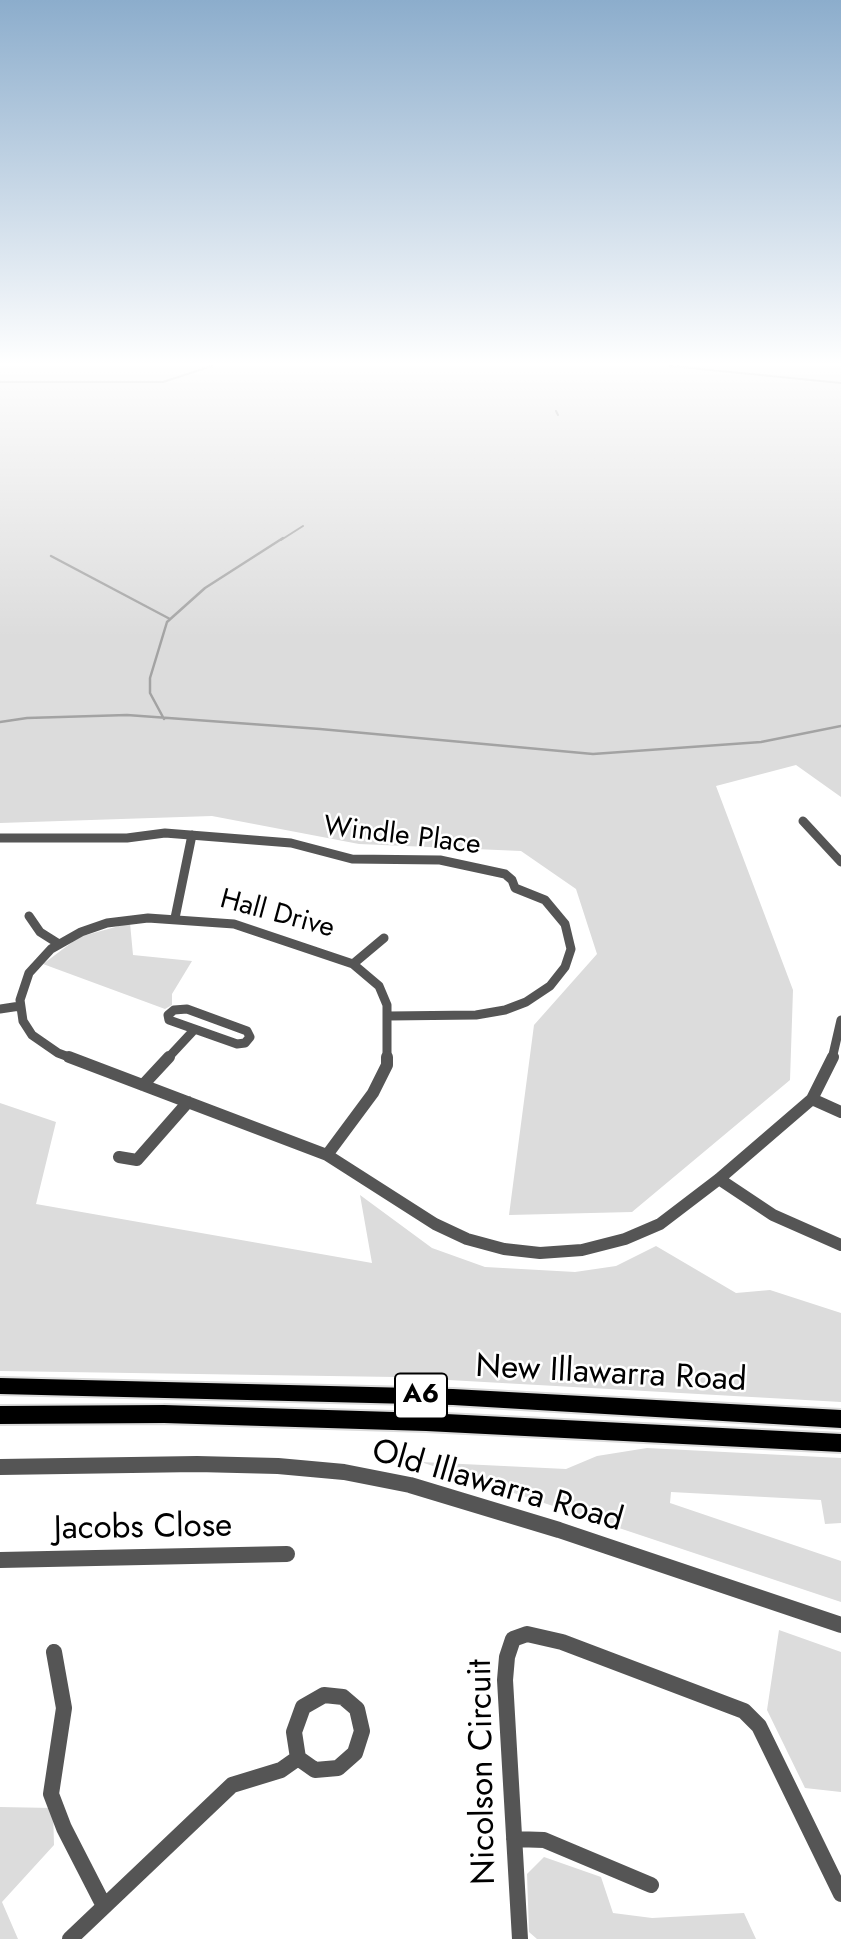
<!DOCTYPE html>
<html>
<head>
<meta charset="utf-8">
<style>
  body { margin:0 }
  canvas { display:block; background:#fff }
</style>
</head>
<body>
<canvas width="841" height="1939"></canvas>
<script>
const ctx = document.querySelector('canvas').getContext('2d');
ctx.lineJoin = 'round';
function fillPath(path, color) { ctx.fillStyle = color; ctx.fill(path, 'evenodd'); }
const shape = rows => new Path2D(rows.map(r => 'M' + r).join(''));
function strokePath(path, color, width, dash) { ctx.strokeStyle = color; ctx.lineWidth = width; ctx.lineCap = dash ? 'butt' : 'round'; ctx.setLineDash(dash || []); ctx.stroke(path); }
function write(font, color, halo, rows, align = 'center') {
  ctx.font = font + ' Jost,sans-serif'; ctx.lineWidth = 5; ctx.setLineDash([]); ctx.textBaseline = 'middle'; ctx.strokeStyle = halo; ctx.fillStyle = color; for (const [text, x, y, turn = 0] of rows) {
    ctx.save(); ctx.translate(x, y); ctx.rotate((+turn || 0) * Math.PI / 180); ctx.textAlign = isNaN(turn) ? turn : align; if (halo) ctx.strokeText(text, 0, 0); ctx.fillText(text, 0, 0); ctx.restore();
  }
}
const green = shape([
  [0,366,841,366,841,797,796,765,716,786,793,990,790,1080,632,1212,509,1215,534,1025,597,954,576,889,521,851,359,844,212,816,0,823],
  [130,923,133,955,192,961,172,994,172,1005,165,1009,43,964,79,937],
  [0,1103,56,1122,36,1204,372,1263,360,1195,432,1248,485,1267,575,1272,616,1266,656,1246,736,1293,770,1290,841,1313,841,1402,395,1377,0,1371],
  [647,1448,841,1458,841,1523,825,1524,821,1500,671,1492,670,1503,841,1561,841,1602,421,1462,566,1469,597,1456],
  [779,1630,841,1652,841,1792,805,1788,767,1710],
  [0,1807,53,1808,54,1845,2,1902,18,1939,0,1939],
  [544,1857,601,1877,613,1913,652,1918,744,1913,756,1939,537,1939,529,1932,527,1874]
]);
const streamFar1 = shape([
  [670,366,841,383],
  [0,382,163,382,212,366],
  [556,411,558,415],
  [281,540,303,526]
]);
const stream = shape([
  [51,556,170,619],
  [164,719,150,693,150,678,167,622,205,588,283,538],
  [0,722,27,718,127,715,320,729,593,754,761,742,841,726]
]);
const minorFar2 = shape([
  [803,821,841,862],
  [0,838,127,838,165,833,291,843,352,859,440,860,505,874,512,880,515,888,545,900,565,924,571,949,565,967,550,986,526,1002,505,1010,476,1015,389,1016],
  [29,916,40,932,59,944],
  [175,918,192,835],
  [353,964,384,938],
  [0,1009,20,1006],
  [187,1009,247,1031,250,1037,245,1043,237,1044,169,1020,168,1015,174,1010,187,1009],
  [74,1059,58,1053,32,1035,23,1021,20,1000,29,973,51,949,81,932,107,923,148,918,234,924,353,964,379,986,387,1005,387,1059],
  [167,1059,194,1030],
  [832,1059,841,1020]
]);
const minorFar1 = shape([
  [69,1057,327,1155],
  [143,1085,169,1057],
  [812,1099,841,1112],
  [327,1155,435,1224,467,1239,504,1249,540,1253,582,1250,625,1239,660,1224,719,1179,812,1099,833,1057],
  [327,1155,373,1093,387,1065,387,1057],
  [119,1157,137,1160,188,1102],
  [719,1179,773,1215,841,1245]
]);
const minor = shape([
  [0,1467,197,1464,278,1466,344,1472,410,1485,559,1530,841,1625],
  [0,1560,287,1554],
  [54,1652,64,1708,51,1794,64,1828,104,1906],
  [324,1695,343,1697,357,1709,362,1731,355,1753,338,1768,315,1770,298,1758,294,1732,303,1707,324,1695],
  [514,1839,544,1840,651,1885],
  [70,1939,232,1785,281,1770,298,1758],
  [520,1939,505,1680,507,1657,513,1639,527,1634,562,1642,744,1711,759,1726,841,1894]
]);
const highway = shape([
  [0,1378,453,1389,841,1410,841,1428,453,1405,0,1394,0,1378],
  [164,1405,426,1413,841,1434,841,1452,426,1431,164,1423,0,1424,0,1406,164,1405]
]);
const shields = [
  [421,1396,52]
];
const shieldNames = [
  ["A6",421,1396]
];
const streetNames = [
  ["Windle Place",402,837,7],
  ["Hall Drive",277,915,15]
];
const nearStreetnames = [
  ["New Illawarra Road",611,1375,3],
  ["Old Illawarra Road",497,1487,16],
  ["Jacobs Close",143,1529,-1],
  ["Nicolson Circuit",484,1772,-91]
];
fillPath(green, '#dcdcdc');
strokePath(streamFar1, '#a3a3a3', 2);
strokePath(stream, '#a3a3a3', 2.5);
strokePath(highway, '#dbdbdb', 4);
strokePath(minorFar2, '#555', 9);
strokePath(minorFar1, '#555', 12);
strokePath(minor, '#555', 16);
fillPath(highway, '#000');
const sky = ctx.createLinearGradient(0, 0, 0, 638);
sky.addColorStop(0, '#8cadcc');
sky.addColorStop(0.57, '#fff');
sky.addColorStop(1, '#ffffff00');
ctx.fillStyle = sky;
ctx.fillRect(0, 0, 841, 638);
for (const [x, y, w] of shields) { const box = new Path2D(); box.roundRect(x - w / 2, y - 22.5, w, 45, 5); ctx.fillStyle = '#fff'; ctx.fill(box); strokePath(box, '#000', 2); }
write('bold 26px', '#000', null, shieldNames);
write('28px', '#000', '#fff', streetNames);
write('33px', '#000', '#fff', nearStreetnames);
</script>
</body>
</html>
